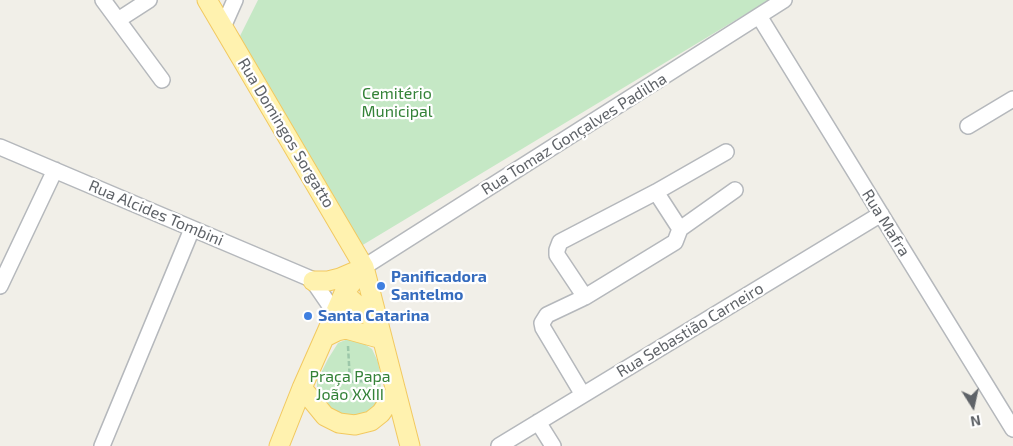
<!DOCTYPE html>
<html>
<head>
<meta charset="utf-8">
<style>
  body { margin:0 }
  #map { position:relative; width:1013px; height:446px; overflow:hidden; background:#f1efe8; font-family:"Exo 2",sans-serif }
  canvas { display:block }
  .north { position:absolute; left:948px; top:381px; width:50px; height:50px; -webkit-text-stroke:4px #fff; paint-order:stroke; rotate:170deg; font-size:14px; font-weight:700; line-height:20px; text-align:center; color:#5f6368 }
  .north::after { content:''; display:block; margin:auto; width:18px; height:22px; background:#5f6368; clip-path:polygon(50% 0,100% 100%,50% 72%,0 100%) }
</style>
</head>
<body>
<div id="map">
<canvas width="1013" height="446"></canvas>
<div class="north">N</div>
</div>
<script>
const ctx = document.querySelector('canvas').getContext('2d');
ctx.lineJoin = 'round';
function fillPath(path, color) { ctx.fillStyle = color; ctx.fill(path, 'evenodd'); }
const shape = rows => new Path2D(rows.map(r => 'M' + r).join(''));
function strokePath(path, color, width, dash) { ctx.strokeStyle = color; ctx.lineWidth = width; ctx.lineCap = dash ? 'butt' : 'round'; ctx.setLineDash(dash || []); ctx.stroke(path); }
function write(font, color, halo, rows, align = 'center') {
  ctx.font = font + ' "Exo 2",sans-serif'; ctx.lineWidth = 4.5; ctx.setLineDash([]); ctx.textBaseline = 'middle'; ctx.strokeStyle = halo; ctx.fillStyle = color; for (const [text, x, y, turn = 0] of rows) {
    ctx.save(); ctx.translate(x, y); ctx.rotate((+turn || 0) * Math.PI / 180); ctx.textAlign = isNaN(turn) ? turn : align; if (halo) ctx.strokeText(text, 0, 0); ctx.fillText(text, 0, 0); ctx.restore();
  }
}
const green = shape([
  [258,0,769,0,361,246,239,38],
  [348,339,358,340,372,349,378,362,381,378,380,399,376,407,362,417,333,415,317,394,317,381,328,359,338,343]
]);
const path = shape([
  [348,346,350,382],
  [322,381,350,382,376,380]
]);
const minor = shape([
  [103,0,162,80],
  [759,16,1013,429],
  [118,20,149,0],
  [223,27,235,0],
  [968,126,1013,99],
  [0,147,323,284],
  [656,192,680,229],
  [364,267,784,0],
  [313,281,335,313],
  [0,286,55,170],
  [585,297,557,255,557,250,560,242,656,192,726,152],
  [583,395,543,328,542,323,547,315,585,297,675,242,680,229,735,190],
  [538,422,553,446],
  [102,446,192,229],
  [499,446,881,214]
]);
const major = shape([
  [207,0,364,267,410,446],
  [313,281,328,281,340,278,361,269],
  [344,293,378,324],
  [325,337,337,331,346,329,382,339],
  [302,388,325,416,339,423,355,425,371,421,381,413,396,391],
  [279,446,302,388,344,293,364,267]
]);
const markers = [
  [381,286,5,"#3f7fe0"],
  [308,316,5,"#3f7fe0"]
];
const parkNames = [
  ["Cemitério",397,94],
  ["Municipal",397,112],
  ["Praça Papa",350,377],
  ["João XXIII",350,395]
];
const streetNames = [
  ["Rua Domingos Sorgatto",286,133,59],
  ["Rua Tomaz Gonçalves Padilha",574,134,-32],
  ["Rua Alcides Tombini",156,213,23],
  ["Rua Mafra",886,223,58],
  ["Rua Sebastião Carneiro",690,330,-31]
];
const shopNames = [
  ["Panificadora",391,277],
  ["Santelmo",391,295],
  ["Santa Catarina",318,316]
];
fillPath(green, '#c5e8c5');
strokePath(minor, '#b5b8bc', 18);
strokePath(major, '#f2c960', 21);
strokePath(path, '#9cc7a9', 2.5, [5, 2.5]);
strokePath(minor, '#fff', 15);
strokePath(major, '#fff2af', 19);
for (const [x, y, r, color] of markers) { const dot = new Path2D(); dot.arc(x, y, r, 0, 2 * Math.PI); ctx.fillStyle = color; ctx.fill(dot); strokePath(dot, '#fff', 2); }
write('16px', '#348238', '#fff', parkNames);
write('16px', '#5f6368', '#fff', streetNames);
write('bold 16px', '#366cbe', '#fff', shopNames, 'left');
</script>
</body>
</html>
